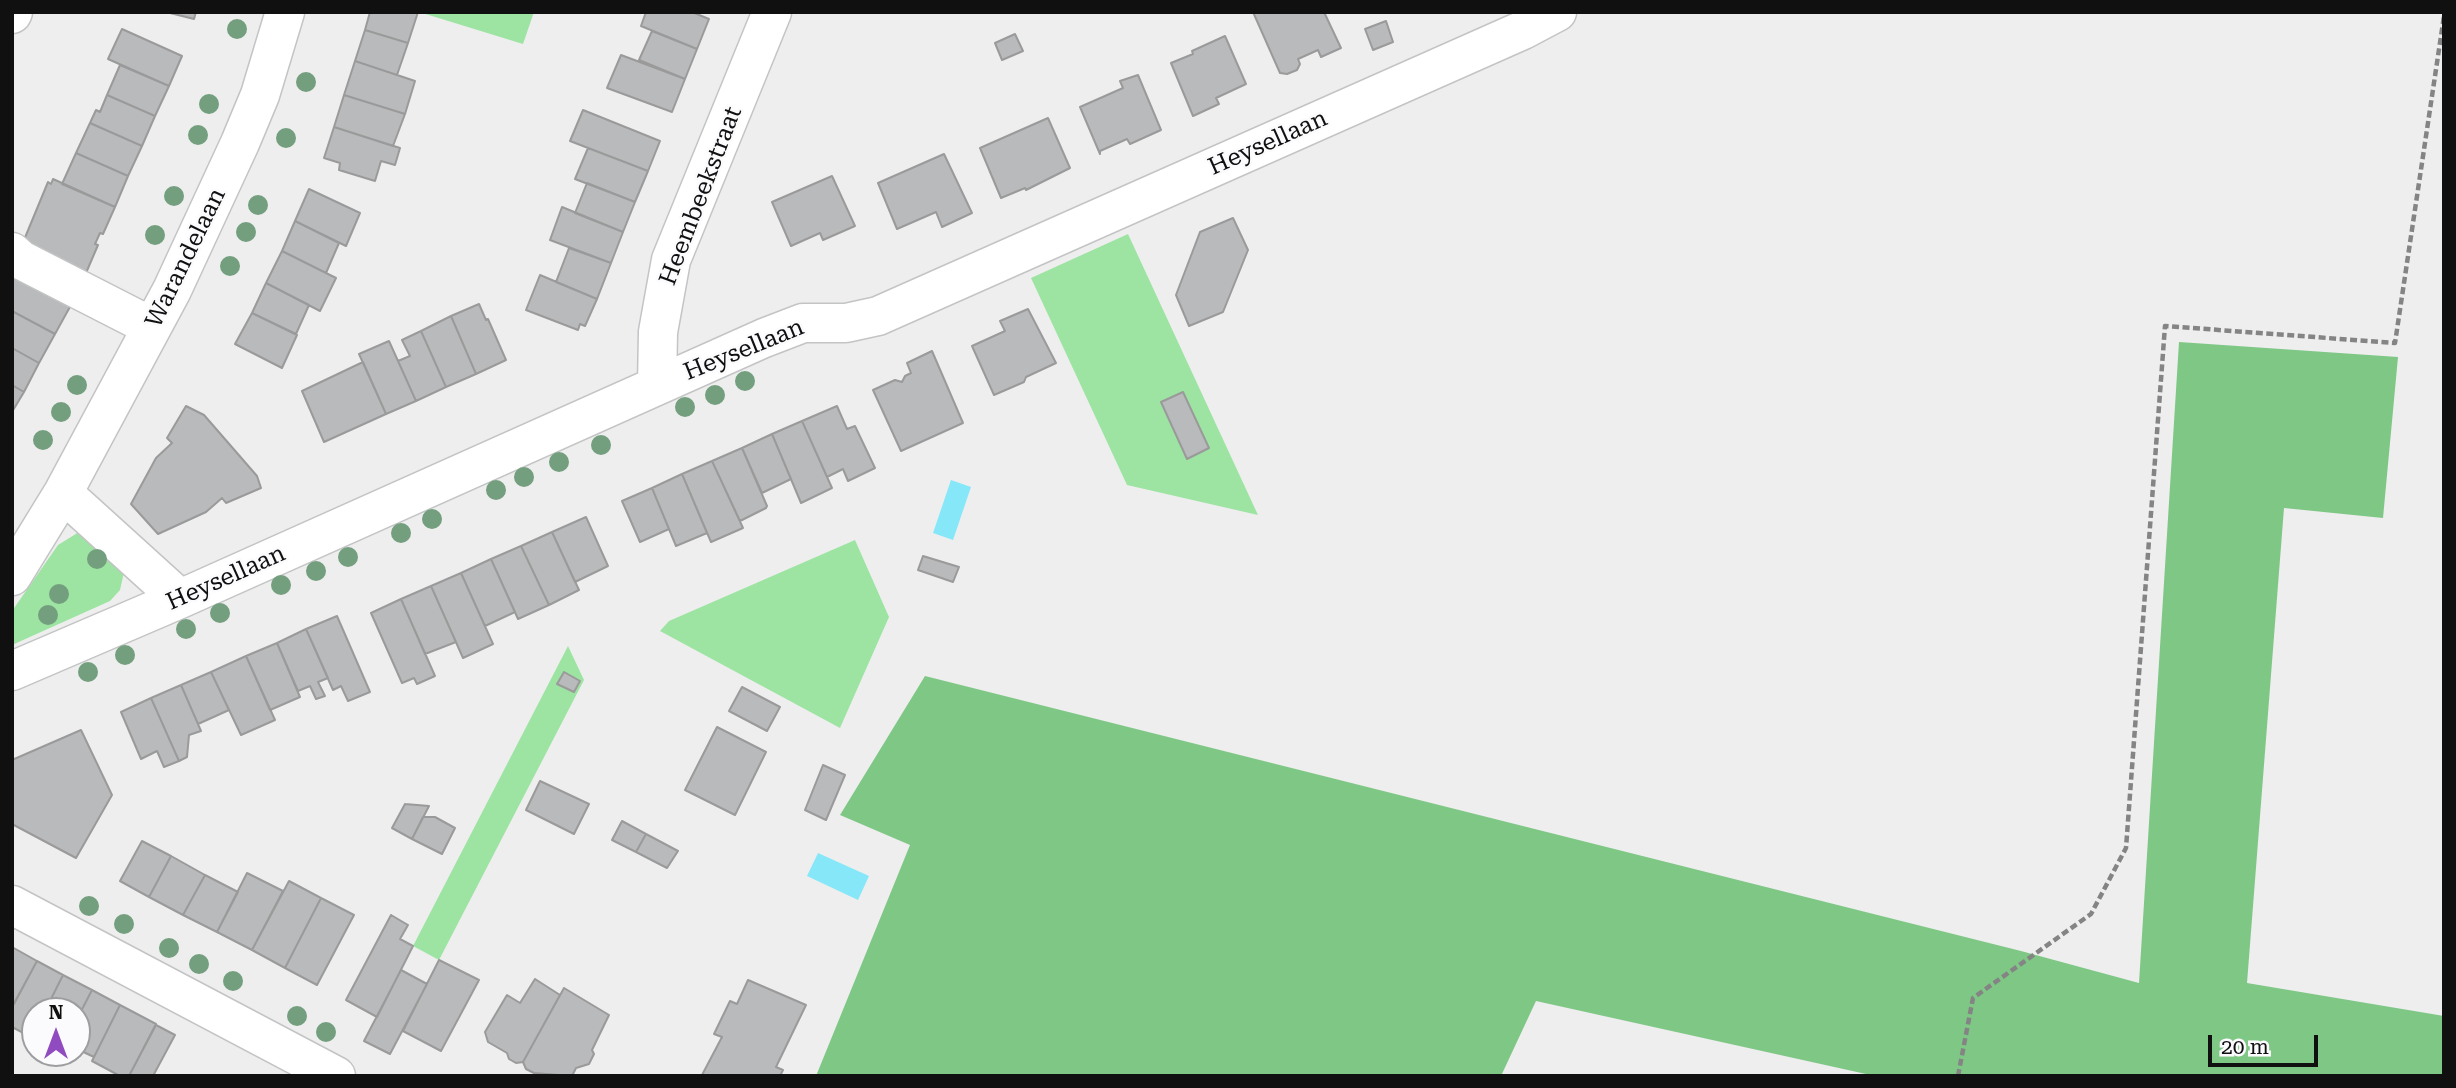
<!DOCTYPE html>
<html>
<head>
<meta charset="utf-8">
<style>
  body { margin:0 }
  #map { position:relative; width:2456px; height:1088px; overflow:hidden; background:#eeeeef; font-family:"Roboto Serif",serif }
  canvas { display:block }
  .frame { position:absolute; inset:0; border:14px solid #101011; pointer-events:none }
  .north { position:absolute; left:21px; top:997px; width:70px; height:70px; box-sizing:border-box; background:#fbfbfd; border:2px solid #9d9d9f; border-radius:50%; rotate:0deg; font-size:19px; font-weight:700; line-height:28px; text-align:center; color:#101011 }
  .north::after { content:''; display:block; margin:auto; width:24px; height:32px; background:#8f4bbf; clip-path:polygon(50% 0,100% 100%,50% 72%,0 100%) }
  .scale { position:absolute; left:2208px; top:1035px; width:110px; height:32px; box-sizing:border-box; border:4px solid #101011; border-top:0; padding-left:9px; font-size:21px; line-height:24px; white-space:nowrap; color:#101011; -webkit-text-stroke:5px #fbfbfd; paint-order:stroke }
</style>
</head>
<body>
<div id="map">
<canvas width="2456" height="1088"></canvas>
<div class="frame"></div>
<div class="north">N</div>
<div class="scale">20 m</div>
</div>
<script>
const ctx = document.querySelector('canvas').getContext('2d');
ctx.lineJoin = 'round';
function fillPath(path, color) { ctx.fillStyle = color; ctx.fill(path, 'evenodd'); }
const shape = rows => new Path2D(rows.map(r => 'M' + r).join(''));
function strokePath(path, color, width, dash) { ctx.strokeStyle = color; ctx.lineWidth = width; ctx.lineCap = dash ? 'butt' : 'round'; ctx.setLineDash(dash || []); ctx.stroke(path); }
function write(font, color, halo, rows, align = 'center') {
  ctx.font = font + ' "Roboto Serif",serif'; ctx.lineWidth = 5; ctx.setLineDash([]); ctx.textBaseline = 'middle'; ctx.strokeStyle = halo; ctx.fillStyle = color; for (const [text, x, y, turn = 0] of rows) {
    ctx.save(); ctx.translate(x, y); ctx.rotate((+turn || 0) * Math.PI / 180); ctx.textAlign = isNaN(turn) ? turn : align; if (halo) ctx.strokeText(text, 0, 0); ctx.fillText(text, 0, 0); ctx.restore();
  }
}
const green = shape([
  [419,12,534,12,523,44],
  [1128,234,1258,515,1127,485,1031,278],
  [79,532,124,572,120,590,110,601,12,645,12,611,58,545],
  [855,540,889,617,840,728,660,631,669,621],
  [568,646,584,680,439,960,413,946]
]);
const forest = shape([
  [2179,342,2398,357,2383,518,2284,508,2247,983,2444,1016,2444,1076,1875,1076,1536,1001,1501,1076,816,1076,910,845,840,815,925,676,2021,951,2139,983]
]);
const water = shape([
  [951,480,971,487,953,540,933,533],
  [818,853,869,876,858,900,807,876]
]);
const building = shape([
  [166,12,196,12,194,19,166,12],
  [370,12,418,12,408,43,365,30,370,12],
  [646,12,692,12,709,19,697,49,641,26,646,12],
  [1253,12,1324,12,1341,48,1321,57,1318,50,1298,59,1300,64,1297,70,1287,74,1280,73,1253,12],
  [1386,21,1393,42,1373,50,1365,29,1386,21],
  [122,29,182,56,169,86,108,59,122,29],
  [365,30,408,43,397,75,355,61,365,30],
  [652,31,697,49,685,79,639,60,652,31],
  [1015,34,1023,51,1002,60,995,43,1015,34],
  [1225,36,1246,84,1216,98,1219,104,1193,116,1171,63,1193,54,1192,51,1225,36],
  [621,55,685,79,672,112,607,88,621,55],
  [355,61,415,81,405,114,344,95,355,61],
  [120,65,169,86,155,116,107,95,120,65],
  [1138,75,1161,130,1130,144,1127,139,1100,151,1100,154,1080,107,1123,88,1120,81,1138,75],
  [107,95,155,116,142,146,90,123,96,110,100,112,107,95],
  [344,95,405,114,393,146,334,127,344,95],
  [583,110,660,141,648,171,570,141,583,110],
  [1048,118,1070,168,1026,190,1025,188,1001,198,980,148,1048,118],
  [90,123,142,146,128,176,76,153,90,123],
  [334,127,400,148,395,165,381,161,375,181,339,170,340,163,324,158,334,127],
  [588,148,648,171,635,202,575,179,588,148],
  [76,153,128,176,115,207,62,184,76,153],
  [944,154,972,213,942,227,936,212,897,229,878,183,944,154],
  [832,176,855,226,823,240,820,233,791,246,772,202,832,176],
  [53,179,115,207,103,234,100,233,95,244,98,245,86,273,24,240,48,182,51,184,53,179],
  [587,183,635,202,623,232,575,213,587,183],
  [309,189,360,213,346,246,295,221,309,189],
  [562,207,623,232,611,263,550,240,562,207],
  [1233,218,1248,250,1223,312,1189,326,1176,295,1200,232,1233,218],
  [295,221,339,243,326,273,282,251,295,221],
  [569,248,611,263,597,299,556,282,569,248],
  [282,251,336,278,320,311,266,283,282,251],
  [12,274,71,305,55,334,12,311,12,274],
  [540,275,597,299,585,326,580,324,578,330,526,310,540,275],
  [266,283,309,305,296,334,252,313,266,283],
  [479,304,486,320,488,319,506,360,476,374,451,316,479,304],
  [1028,309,1056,363,1026,377,1024,382,994,395,972,346,1005,331,1000,321,1028,309],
  [12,311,55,334,39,363,12,348,12,311],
  [252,313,297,335,282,368,235,344,252,313],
  [451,316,476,374,446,387,421,331,451,316],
  [421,331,446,387,416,401,398,361,410,356,402,340,421,331],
  [389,341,416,401,386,414,359,354,389,341],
  [12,348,39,363,24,392,12,385,12,348],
  [932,351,963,423,901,451,873,390,895,380,902,382,905,376,911,373,907,363,932,351],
  [363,362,386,414,324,442,302,391,363,362],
  [12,385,24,392,12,412,12,385],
  [1183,392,1209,448,1187,459,1161,402,1183,392],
  [186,406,204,415,257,476,261,488,226,503,222,498,206,512,158,534,131,504,156,458,172,443,167,438,186,406],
  [837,406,847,429,855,426,875,468,848,481,843,469,827,477,802,421,837,406],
  [802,421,832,488,801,503,772,434,802,421],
  [772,434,791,479,762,493,742,448,772,434],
  [742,448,767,506,766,508,740,521,712,461,742,448],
  [712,461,743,528,711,542,682,474,712,461],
  [682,474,707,533,676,546,652,488,682,474],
  [652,488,669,529,640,542,622,501,652,488],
  [586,517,608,566,575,582,552,532,586,517],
  [552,532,579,590,549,605,521,546,552,532],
  [521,546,549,605,518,619,491,559,521,546],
  [923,556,959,567,953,582,918,570,923,556],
  [491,559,515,612,485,626,461,573,491,559],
  [461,573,493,644,463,658,431,586,461,573],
  [431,586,456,642,425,654,401,599,431,586],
  [401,599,435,676,417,684,414,678,402,683,371,613,401,599],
  [337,616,370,692,348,701,341,686,333,690,306,629,337,616],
  [306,629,328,678,318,682,325,696,316,699,310,686,298,691,277,643,306,629],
  [277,643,300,697,270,710,246,656,277,643],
  [246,656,275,720,241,735,211,672,246,656],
  [211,672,229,710,198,724,181,685,211,672],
  [564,672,580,681,574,692,557,684,564,672],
  [181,685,201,731,189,735,187,757,179,761,151,698,181,685],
  [742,687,780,707,767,731,729,711,742,687],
  [151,698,179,761,164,767,157,751,141,759,121,712,151,698],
  [717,727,766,752,735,815,685,790,717,727],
  [81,730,112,795,76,858,12,824,12,760,81,730],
  [823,765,845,775,826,820,805,810,823,765],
  [540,781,589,804,574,834,526,810,540,781],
  [405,804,429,806,412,839,392,828,405,804],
  [423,817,435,817,455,828,442,854,412,839,423,817],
  [622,821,646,834,636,852,612,840,622,821],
  [646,834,678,851,667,868,636,852,646,834],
  [142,841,171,856,149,897,120,881,142,841],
  [171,856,205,875,183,915,149,897,171,856],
  [247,873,283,891,252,950,217,932,247,873],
  [205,875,238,892,217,932,183,915,205,875],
  [289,881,321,898,285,968,252,950,289,881],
  [321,898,354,915,317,985,285,968,321,898],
  [391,915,408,925,400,939,413,946,377,1017,346,1000,391,915],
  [12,947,37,961,14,1004,12,1004,12,947],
  [439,960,479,980,441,1051,403,1031,439,960],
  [37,961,63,975,45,1011,35,1011,35,1030,31,1037,12,1027,12,1007,37,961],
  [401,970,427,984,390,1054,364,1041,401,970],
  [63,975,92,990,77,1019,77,1011,45,1011,63,975],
  [535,979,560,995,523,1062,516,1063,509,1059,507,1053,488,1042,485,1032,507,995,520,1003,535,979],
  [748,980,806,1005,776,1067,783,1070,780,1076,705,1076,702,1075,722,1037,714,1034,730,1001,737,1004,748,980],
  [564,988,609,1015,592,1050,594,1054,589,1064,576,1068,572,1076,534,1073,526,1069,523,1062,564,988],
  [92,990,120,1005,94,1057,77,1049,77,1019,92,990],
  [120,1005,156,1024,129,1076,120,1076,92,1061,120,1005],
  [156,1025,175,1035,153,1076,129,1076,156,1025]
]);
const path = shape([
  [1958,1076,1973,998,2091,914,2126,848,2165,326,2395,343,2444,16]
]);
const minor = shape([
  [12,14,13,12],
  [12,252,21,260,152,327],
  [657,385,658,332,671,260,772,12],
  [63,493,180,599],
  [12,576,63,493,172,290,240,143,260,95,285,12],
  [12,671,180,599,764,338,803,323,846,323,878,316,1523,30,1557,12],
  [12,905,336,1076]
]);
const trees = [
  [237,29],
  [306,82],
  [209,104],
  [198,135],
  [286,138],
  [174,196],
  [258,205],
  [246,232],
  [155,235],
  [230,266],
  [745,381],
  [77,385],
  [715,395],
  [685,407],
  [61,412],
  [43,440],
  [601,445],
  [559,462],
  [524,477],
  [496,490],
  [432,519],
  [401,533],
  [348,557],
  [97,559],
  [316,571],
  [281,585],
  [59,594],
  [220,613],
  [48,615],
  [186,629],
  [125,655],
  [88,672],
  [89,906],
  [124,924],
  [169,948],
  [199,964],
  [233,981],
  [297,1016],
  [326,1032]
];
const streetNames = [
  ["Heysellaan",1268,143,-24],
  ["Heembeekstraat",701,196,-69],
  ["Warandelaan",186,258,-64],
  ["Heysellaan",744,350,-22],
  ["Heysellaan",226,578,-24]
];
fillPath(green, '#9de4a2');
fillPath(forest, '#7fc785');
fillPath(water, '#85e7f7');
fillPath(building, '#b9babb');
strokePath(building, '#9a9a9b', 2);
strokePath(minor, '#c3c4c5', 41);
strokePath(path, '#848485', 4.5, [7, 3.5]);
strokePath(minor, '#fff', 38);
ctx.fillStyle = '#749f7e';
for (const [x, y] of trees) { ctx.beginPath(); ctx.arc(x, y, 10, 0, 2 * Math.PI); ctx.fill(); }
write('24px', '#101011', '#fbfbfd', streetNames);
</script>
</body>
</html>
